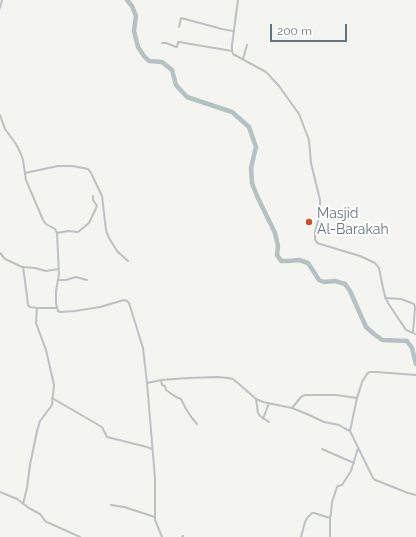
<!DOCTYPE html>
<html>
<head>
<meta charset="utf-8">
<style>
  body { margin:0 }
  #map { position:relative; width:416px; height:537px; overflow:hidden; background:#f4f4f0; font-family:Raleway,sans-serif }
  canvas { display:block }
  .scale { position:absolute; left:270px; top:24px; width:77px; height:18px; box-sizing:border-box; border:2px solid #65757f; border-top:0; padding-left:5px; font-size:12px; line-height:14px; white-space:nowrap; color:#65757f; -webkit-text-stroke:3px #fff; paint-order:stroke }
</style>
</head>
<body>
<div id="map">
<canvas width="416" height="537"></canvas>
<div class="scale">200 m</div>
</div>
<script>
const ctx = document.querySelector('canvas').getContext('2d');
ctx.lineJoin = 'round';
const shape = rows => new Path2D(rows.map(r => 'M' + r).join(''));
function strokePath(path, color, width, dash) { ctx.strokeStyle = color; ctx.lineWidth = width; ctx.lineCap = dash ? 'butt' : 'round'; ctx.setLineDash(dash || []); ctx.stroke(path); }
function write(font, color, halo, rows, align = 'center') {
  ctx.font = font + ' Raleway,sans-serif'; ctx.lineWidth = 4; ctx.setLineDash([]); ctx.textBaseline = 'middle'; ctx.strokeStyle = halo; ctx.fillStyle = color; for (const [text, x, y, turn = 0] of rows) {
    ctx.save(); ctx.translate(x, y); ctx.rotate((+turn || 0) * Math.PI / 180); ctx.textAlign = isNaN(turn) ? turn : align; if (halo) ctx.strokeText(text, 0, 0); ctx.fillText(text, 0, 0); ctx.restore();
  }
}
const river = shape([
  [127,0,132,6,136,16,134,31,138,47,144,56,149,61,162,62,172,70,176,85,187,97,232,112,249,127,256,147,251,168,252,183,257,196,275,233,278,246,277,255,281,261,289,261,299,260,308,263,319,280,324,282,335,281,345,284,350,291,366,327,374,334,382,340,407,341,412,348,416,364]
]);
const street = shape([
  [238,0,232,45,232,51,233,54,266,72,279,86,299,114,309,140,311,163,320,200,320,214,315,232,315,239,317,243,360,256,375,263,379,268,383,288,385,296,388,303,406,330,416,334],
  [0,8,2,0],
  [179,27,181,18,222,29,233,31],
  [162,43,166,43,176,47,177,47,178,42,179,42,232,51],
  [243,59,247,45],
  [0,115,5,129,16,144,21,154,23,160,26,180,43,220,46,224,55,229,57,233,59,274,56,291,56,303,58,311,60,312,75,311,100,307,124,300,127,301,129,303,143,348,147,383,155,478,155,520,162,537],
  [25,173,58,166,73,166,88,169,91,173,102,196,106,230,109,238,117,251,128,261],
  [57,233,68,231,78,232,89,223,97,206,93,200,93,196],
  [0,253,5,259,22,267,35,268,46,271,59,269],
  [23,267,27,296,28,305,30,307,37,308,57,308],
  [58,280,66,280,76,277,87,280],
  [385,298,401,299,414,304,415,307,413,333],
  [416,375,376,372,369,372,367,374,362,382,357,398,350,431,373,478,375,480,378,481,408,493,416,495],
  [161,380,162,385,165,386,166,390,176,397,181,399,186,409,192,418,197,424],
  [147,383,161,380,188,378,218,377,228,378,233,379,239,384,256,399,263,402,292,408,301,397,305,395,336,395,357,398],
  [52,398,102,427,107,437,147,447,152,449],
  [256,399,258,413,260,416,269,422],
  [292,408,307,414,324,422,339,425,344,428,350,431],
  [263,419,269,403],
  [322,449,354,463],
  [0,492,17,499,29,508,40,514,46,522,49,523,80,537],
  [23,504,27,488,30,465,37,431,40,421,52,405,54,385,46,350,36,323,37,308],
  [111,505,124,507,155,517],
  [182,537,183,536],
  [301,537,305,522,307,518,312,513,314,513,330,518],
  [330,537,330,518,331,513,332,502,337,487,338,486,342,485,351,471,358,448]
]);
const markers = [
  [309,222,4,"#d34e31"]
];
const poiNames = [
  ["Masjid",317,214],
  ["Al-Barakah",317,230]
];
strokePath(river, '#b6c1c4', 4.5);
strokePath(street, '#bdc1c4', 2);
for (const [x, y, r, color] of markers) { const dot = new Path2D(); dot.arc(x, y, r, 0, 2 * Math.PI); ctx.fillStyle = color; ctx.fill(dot); strokePath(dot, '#fff', 1.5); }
write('14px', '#65757f', '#fff', poiNames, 'left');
</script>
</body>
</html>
